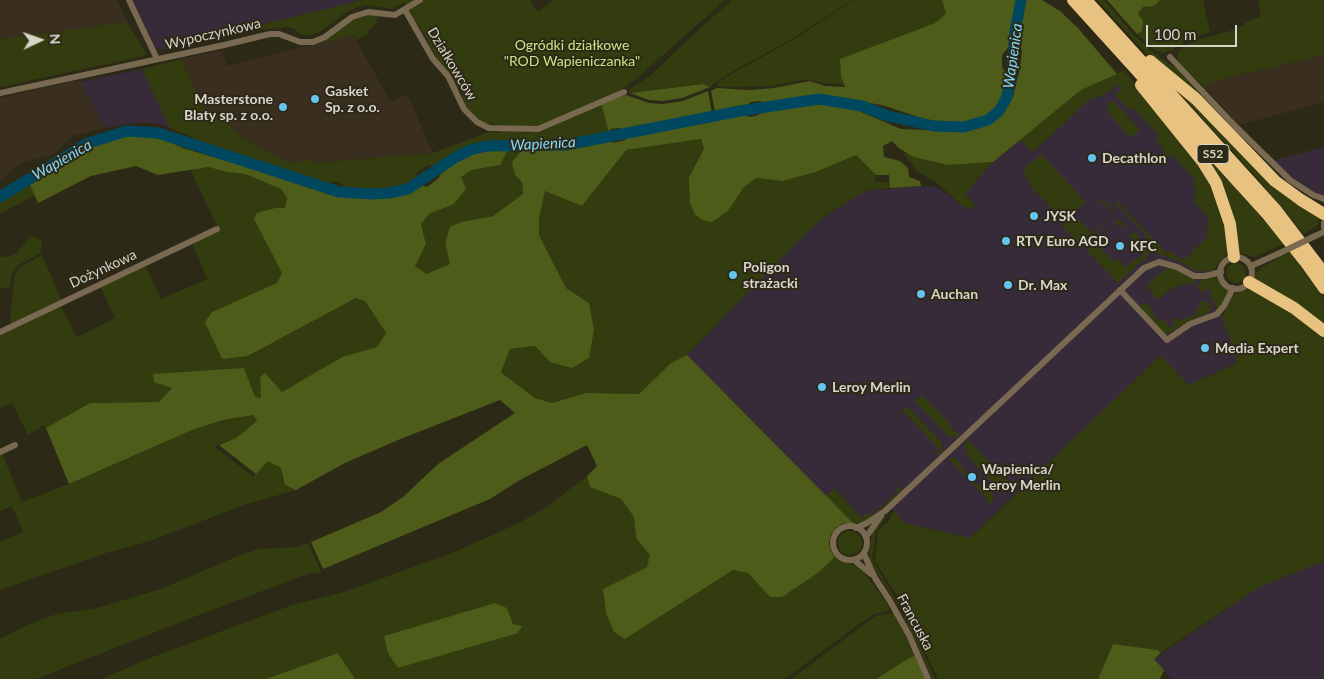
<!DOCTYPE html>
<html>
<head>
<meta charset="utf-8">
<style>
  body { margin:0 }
  #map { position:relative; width:1324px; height:679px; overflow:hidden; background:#2d2917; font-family:Lato,sans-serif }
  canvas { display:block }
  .north { position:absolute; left:15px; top:15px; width:50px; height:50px; -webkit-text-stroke:4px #2d2917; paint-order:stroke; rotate:87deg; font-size:14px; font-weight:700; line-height:20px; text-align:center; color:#d7d5ca }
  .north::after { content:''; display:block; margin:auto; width:18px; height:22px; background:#d7d5ca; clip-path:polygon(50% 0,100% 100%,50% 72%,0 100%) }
  .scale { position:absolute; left:1146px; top:25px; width:91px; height:22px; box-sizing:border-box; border:2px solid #d7d5ca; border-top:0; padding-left:6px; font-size:15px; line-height:18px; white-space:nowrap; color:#d7d5ca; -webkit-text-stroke:4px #2d2917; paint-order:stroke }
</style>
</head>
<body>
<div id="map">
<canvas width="1324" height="679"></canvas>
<div class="north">N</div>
<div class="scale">100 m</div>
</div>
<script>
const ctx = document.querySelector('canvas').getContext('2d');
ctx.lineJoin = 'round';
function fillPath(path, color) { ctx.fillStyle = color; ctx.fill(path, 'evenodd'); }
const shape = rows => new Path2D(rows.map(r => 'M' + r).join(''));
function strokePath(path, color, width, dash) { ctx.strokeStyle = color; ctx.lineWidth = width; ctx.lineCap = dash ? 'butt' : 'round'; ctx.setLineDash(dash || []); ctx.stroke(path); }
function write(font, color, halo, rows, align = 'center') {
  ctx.font = font + ' Lato,sans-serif'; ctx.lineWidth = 4; ctx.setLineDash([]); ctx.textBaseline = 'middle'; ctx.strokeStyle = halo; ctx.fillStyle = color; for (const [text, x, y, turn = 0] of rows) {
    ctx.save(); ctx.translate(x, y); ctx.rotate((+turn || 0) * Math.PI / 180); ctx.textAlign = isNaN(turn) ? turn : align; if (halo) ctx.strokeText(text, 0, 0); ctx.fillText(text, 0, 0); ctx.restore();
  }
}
const commercial = shape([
  [133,0,363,0,163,50,155,47],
  [142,69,170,128,158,124,144,123,131,123,105,128,80,82],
  [1117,74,1205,188,1215,215,1205,267,1237,359,1235,364,1189,385,1161,355,970,538,904,523,887,504,865,522,853,523,687,355,798,241,824,217,865,191,921,186,937,187,970,210,965,194,993,162,1081,90],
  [1324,147,1324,196,1319,195,1291,179,1272,161],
  [1324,561,1324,679,1171,679,1154,659,1259,587]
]);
const industrial = shape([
  [0,0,117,0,127,22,0,39],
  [353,35,391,102,407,94,433,153,315,163,307,159,292,163,283,160,241,136,226,122,220,111,206,114,182,59,217,51,222,53,227,66],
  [1324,55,1324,102,1239,125,1205,88,1214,81],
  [79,80,105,128,72,136,54,154,22,163,0,181,0,98]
]);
const green = shape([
  [363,0,414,0,407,6,404,2,392,9,367,5,358,7,346,12,320,32,307,36,300,34,295,29,287,27,265,30,262,29,260,25],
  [425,0,530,0,538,12,554,0,725,0,636,79,618,92,538,126,527,127,484,123,468,111,461,98,463,95,460,90,458,90,437,60,426,37,410,13,410,9],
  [732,0,853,0,790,40,728,74,710,87,703,84,692,85,630,93,629,90,650,76,693,35],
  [854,0,942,0,946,14,935,23,876,45,841,76,846,85,823,83,808,79,773,86,733,87,717,86,717,84,728,76,791,41],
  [1097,0,1104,0,1135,36,1154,53,1179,70,1217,108,1215,111,1147,54],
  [1160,0,1203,0,1210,32,1191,38,1170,51,1162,53,1155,50,1137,34,1142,31,1138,14,1143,7,1154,6],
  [1258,0,1324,0,1324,55,1214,81,1205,88,1179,62,1177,55,1179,51,1193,41,1234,30,1244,25,1245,22,1261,16],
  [362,15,376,15,378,17,374,27,368,30,368,34,356,40,353,35,320,44,346,22],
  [127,22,146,53,144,56,0,87,0,39],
  [182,59,206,114,220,110,226,122,241,136,283,160,292,163,307,159,315,163,433,153,491,131,496,133,508,131,527,133,539,131,601,103,609,133,559,143,529,143,522,139,511,139,509,142,488,143,471,147,437,165,428,165,416,173,418,177,406,185,387,190,356,190,345,188,341,183,332,181,330,185,232,154,170,128,142,69],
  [1124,70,1200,164,1223,209,1227,253,1215,268,1211,271,1195,271,1177,260,1159,255,1153,249,1146,235,1116,204,1116,200,1167,253,1171,251,1178,258,1183,259,1188,257,1207,237,1208,218,1194,201,1196,190,1192,183,1195,180,1172,155,1169,158,1165,154,1161,145,1156,139,1159,135,1133,108,1130,110,1115,95,1122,89,1118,84,1107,93,1088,101,1033,152,1032,152,1020,140,1081,90],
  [1168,81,1321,218,1316,227,1304,234,1256,177],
  [1109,101,1114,102,1140,130,1131,138,1109,114,1107,110,1109,105,1107,104],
  [1171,117,1261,217,1284,244,1254,257,1237,252,1235,228],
  [701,139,704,149,689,177,728,211,744,187,756,178,783,181,816,172,856,155,876,175,875,182,889,182,890,188,865,191,824,217,798,241,687,355,671,363,639,394,586,393,552,403,535,398,501,371,510,349,535,346,550,362,589,303,566,288,539,235,539,219,545,191,582,206,626,150],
  [509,148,511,151,519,153,512,162,522,182,523,194,493,216,461,222,445,243,450,264,425,274,415,266,426,244,421,224,429,214,454,204,461,177,472,170,500,165],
  [906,152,913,157,948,165,993,162,965,194,976,205,970,210,960,204,937,183,917,171,904,155],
  [1041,154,1086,202,1062,221,1057,217,1053,207,1051,208,1031,186,1024,173,1026,167],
  [208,167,227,172,245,174,281,189,287,198,285,208,275,208,254,219,282,273,277,284,212,312,249,356,356,298,365,301,386,333,377,347,342,357,282,392,265,373,260,377,261,398,255,397,244,368,172,388,159,402,90,403,46,428,44,425,28,435,12,403,0,408,0,334,60,305,77,337,115,318,100,286,145,265,161,299,207,279,192,243,219,230,190,169],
  [30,185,35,195,0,214,0,203],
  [1100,200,1103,200,1112,210,1113,213,1112,216,1084,243,1079,243,1062,225,1073,214,1092,233,1113,214,1101,201,1097,204,1097,202],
  [1118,220,1123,222,1122,223,1126,227,1125,230,1119,223,1115,226,1113,225,1096,242,1114,262,1118,259,1119,260,1126,268,1136,258,1138,259,1142,256,1142,253,1144,250,1132,237,1128,239,1134,232,1140,237,1149,253,1147,258,1138,264,1118,283,1088,252,1087,249],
  [30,236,42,240,41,253,18,265,11,276,10,287,0,289,0,256,6,257,17,253],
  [1290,252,1324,299,1324,326,1254,281,1256,273,1262,267],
  [42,255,62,301,12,324,10,322,14,277,20,267],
  '1226 273a10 10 0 1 1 20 0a10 10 0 1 1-20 0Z',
  [1167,268,1175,270,1196,280,1192,284,1183,284,1167,291,1162,297,1156,299,1147,285],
  [1218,276,1222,285,1230,290,1222,305,1216,312,1215,303,1209,296,1211,291,1206,288,1202,293,1197,288,1202,280],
  [1250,288,1253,288,1324,336,1324,561,1259,587,1161,653,1158,650,1113,644,1098,679,938,679,903,605,875,561,878,531,887,523,894,511,904,523,970,538,1161,355,1189,385,1235,364,1237,359,1222,317,1232,296,1235,293],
  [1205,300,1211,304,1210,312,1189,321,1168,334,1164,333,1140,307,1142,304,1148,304,1158,321,1164,320,1170,328,1174,326,1171,318,1183,320,1195,314,1198,307,1201,309,1202,305,1198,305,1199,303],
  [922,395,952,426,950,427,956,433,958,432,960,435,954,438,949,437,914,400,916,398,918,399],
  [907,406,942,443,941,449,943,452,940,454,936,453,939,449,904,412,901,414,900,413],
  [253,415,257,421,236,438,214,446,253,477,268,460,281,468,285,485,296,490,244,505,150,541,106,553,0,590,0,542,23,532,12,506,0,511,0,454,2,453,22,502,69,484,192,430,223,420],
  [968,440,1009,482,1013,480,1013,482,1004,489,997,487,966,455,968,453,964,446],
  [952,457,958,460,967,475,976,484,980,486,982,484,992,492,994,498,991,504,986,506,989,502,949,459],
  [587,476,591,487,621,499,634,517,636,538,651,555,647,567,603,589,606,614,614,632,625,639,733,570,748,573,770,597,819,572,835,557,840,561,854,565,861,568,890,608,888,611,874,614,862,622,785,679,355,679,338,653,266,679,102,679,145,660,292,605,341,593,452,553,519,523,545,508],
  [495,603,507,608,513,624,384,636],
  [896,487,901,488,901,491,877,513,865,522,859,523,853,523,826,496,834,488,862,518,868,512,872,516,898,491],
  [890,512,876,532,872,559,912,628,935,679,932,679,917,644,900,609,869,559,872,533],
  '838 543a12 12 0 1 1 24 0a12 12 0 1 1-24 0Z',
  [308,543,321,571,318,573,310,573,191,618,36,679,0,679,0,639,34,622,57,614,93,609,161,589,240,555,258,549,297,547],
  [894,613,915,656,909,658,876,679,791,679,874,617,880,615]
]);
const forest = shape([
  [942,0,1019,0,1011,44,1002,55,1002,68,1008,74,1007,89,1000,105,992,113,976,120,958,124,934,122,882,105,830,97,815,96,766,103,759,101,751,102,744,107,715,112,711,91,717,88,749,90,774,88,810,81,825,86,845,87,841,76,840,59,935,23,946,14],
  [1026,0,1042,0,1060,11,1077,27,1117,74,1081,90,993,162,948,165,913,157,899,148,892,141,883,146,884,157,900,161,908,168,909,177,920,181,921,186,890,188,889,175,876,175,856,155,816,172,783,181,756,178,744,187,728,211,712,222,702,220,695,214,690,203,689,177,704,149,701,139,626,150,582,206,545,191,539,219,539,235,566,288,589,303,594,330,589,358,572,368,550,362,535,346,510,349,501,372,535,398,552,403,586,393,639,394,671,363,687,355,853,523,844,523,837,527,831,534,829,543,831,552,835,557,819,572,782,597,770,597,748,573,733,570,625,639,614,632,606,614,603,589,647,567,650,555,636,538,634,517,621,499,590,487,587,476,597,466,587,445,518,481,490,499,323,569,311,542,381,512,403,497,438,464,515,413,500,400,398,440,345,463,296,490,285,485,281,468,268,461,256,474,219,445,236,438,257,421,253,415,223,420,192,430,69,484,46,428,90,403,159,402,172,388,154,382,153,374,244,368,255,397,261,398,260,377,265,373,282,392,342,357,377,347,386,333,365,301,356,298,248,356,222,359,205,322,212,312,277,283,282,273,254,219,257,213,275,208,285,208,287,198,281,189,245,174,227,172,208,167,158,175,136,166,91,176,38,203,30,185,64,166,94,143,126,133,157,136,183,148,270,174,334,196,390,198,410,192,421,185,427,187,439,178,443,169,468,155,486,150,509,148,500,165,472,170,461,177,466,189,454,204,429,214,421,224,426,244,415,266,426,274,450,264,445,243,450,227,461,222,493,216,523,194,522,182,515,175,512,162,519,153,525,149,566,147,611,140,613,143,625,140,628,136,742,114,749,117,756,116,766,110,793,105,814,103,832,104,852,108,901,129,947,131,964,130,986,124,1005,109,1013,97,1020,68,1022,52,1020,43,1022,16],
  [1107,0,1160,0,1154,6,1143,7,1138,14,1143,21,1142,31,1137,34],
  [703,84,710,87,682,98,663,101,649,100,630,93],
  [708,91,712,113,628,131,618,128,611,129,609,133,601,103,626,95,649,103,663,104,683,101],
  [495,603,507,608,513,624,522,626,518,633,398,668,388,653,384,636],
  [1113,644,1158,650,1161,653,1154,659,1164,670,1160,679,1098,679],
  [338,653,355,679,266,679],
  [915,656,925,679,876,679,909,658]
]);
const river = shape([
  [0,197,88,143,127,131,158,133,339,192,372,194,389,193,408,189,456,157,470,150,487,146,566,145,740,111,819,99,862,106,888,116,934,126,964,127,988,120,999,111,1006,99,1011,81,1015,31,1021,0]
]);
const street = shape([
  [129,0,157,59],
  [405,10,433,59,448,76,464,109,477,122,489,128,538,129,624,92],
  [1170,57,1235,126,1290,180,1313,195,1324,199],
  [0,93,224,45,270,34,279,34,300,42,313,42,325,37,352,17,368,12,395,15,420,0],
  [1324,223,1324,228],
  [1315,236,1324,232],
  '1220 273a16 16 0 1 1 32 0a16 16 0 1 1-32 0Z',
  [1251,266,1280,253],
  [1120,290,1167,340,1190,324,1217,314,1224,306,1233,288],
  [0,332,217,229],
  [0,452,15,445],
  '833 543a17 17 0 1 1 34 0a17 17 0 1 1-34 0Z',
  [856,528,867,523,885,511,1144,268,1159,262,1177,267,1194,276,1205,276,1221,272],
  [866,537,881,516],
  [864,554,875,578,890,601,909,635,928,679],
  [854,560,871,574]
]);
const highway = shape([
  [1073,0,1268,215,1307,264,1324,288],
  [1086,0,1275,209,1324,273],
  [1150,61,1196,99,1275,181,1301,200,1324,214],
  [1141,85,1203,162,1216,183,1230,224,1234,257],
  [1249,282,1294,308,1324,331]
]);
const streetBridge = shape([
  [1280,253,1315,236]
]);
const markers = [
  [315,99,5,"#65c4ef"],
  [283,107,5,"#65c4ef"],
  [1092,158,5,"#65c4ef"],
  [1034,216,5,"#65c4ef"],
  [1006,241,5,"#65c4ef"],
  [1120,246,5,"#65c4ef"],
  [733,275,5,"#65c4ef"],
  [1008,285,5,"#65c4ef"],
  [921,294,5,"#65c4ef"],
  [1205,348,5,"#65c4ef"],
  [822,387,5,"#65c4ef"],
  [972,477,5,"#65c4ef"]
];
const shields = [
  [1213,154,32]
];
const shieldNames = [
  ["S52",1213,154]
];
const streetNames = [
  ["Wypoczynkowa",213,34,-13],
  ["Działkowców",452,64,59],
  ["Dożynkowa",103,269,-25],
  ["Francuska",915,622,62]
];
const parkNames = [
  ["Ogródki działkowe",572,45],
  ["\"ROD Wapieniczanka\"",572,61]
];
const poiNames = [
  ["Gasket",325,91],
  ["Sp. z o.o.",325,107],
  ["Masterstone",273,99,"right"],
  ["Blaty sp. z o.o.",273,115,"right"],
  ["Decathlon",1102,158],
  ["JYSK",1044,216],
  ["RTV Euro AGD",1016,241],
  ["KFC",1130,246],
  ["Poligon",743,267],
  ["strażacki",743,283],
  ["Dr. Max",1018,285],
  ["Auchan",931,294],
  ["Media Expert",1215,348],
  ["Leroy Merlin",832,387],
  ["Wapienica/",982,469],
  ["Leroy Merlin",982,485]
];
const waterNames = [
  ["Wapienica",1013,56,-82],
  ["Wapienica",543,144,-3],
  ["Wapienica",62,160,-30]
];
fillPath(commercial, '#382b39');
fillPath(industrial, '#392e1f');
fillPath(green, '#323c0f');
fillPath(forest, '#4d5c18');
strokePath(river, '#004860', 11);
strokePath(street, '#786950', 6);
strokePath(highway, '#e8c281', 12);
strokePath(streetBridge, '#786950', 6);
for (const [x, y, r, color] of markers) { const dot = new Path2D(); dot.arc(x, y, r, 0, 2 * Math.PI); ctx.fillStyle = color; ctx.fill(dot); strokePath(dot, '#2d2917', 2); }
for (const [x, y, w] of shields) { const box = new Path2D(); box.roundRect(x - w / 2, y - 9.5, w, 19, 4); ctx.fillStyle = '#2d2917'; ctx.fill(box); strokePath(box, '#d7d5ca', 1); }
write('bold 12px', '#d7d5ca', null, shieldNames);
write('14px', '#d7d5ca', '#2d2917', streetNames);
write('14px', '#cae384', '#2d2917', parkNames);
write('bold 14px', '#d7d5ca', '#2d2917', poiNames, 'left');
write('italic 15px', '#83d8fe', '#2d2917', waterNames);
</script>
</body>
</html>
